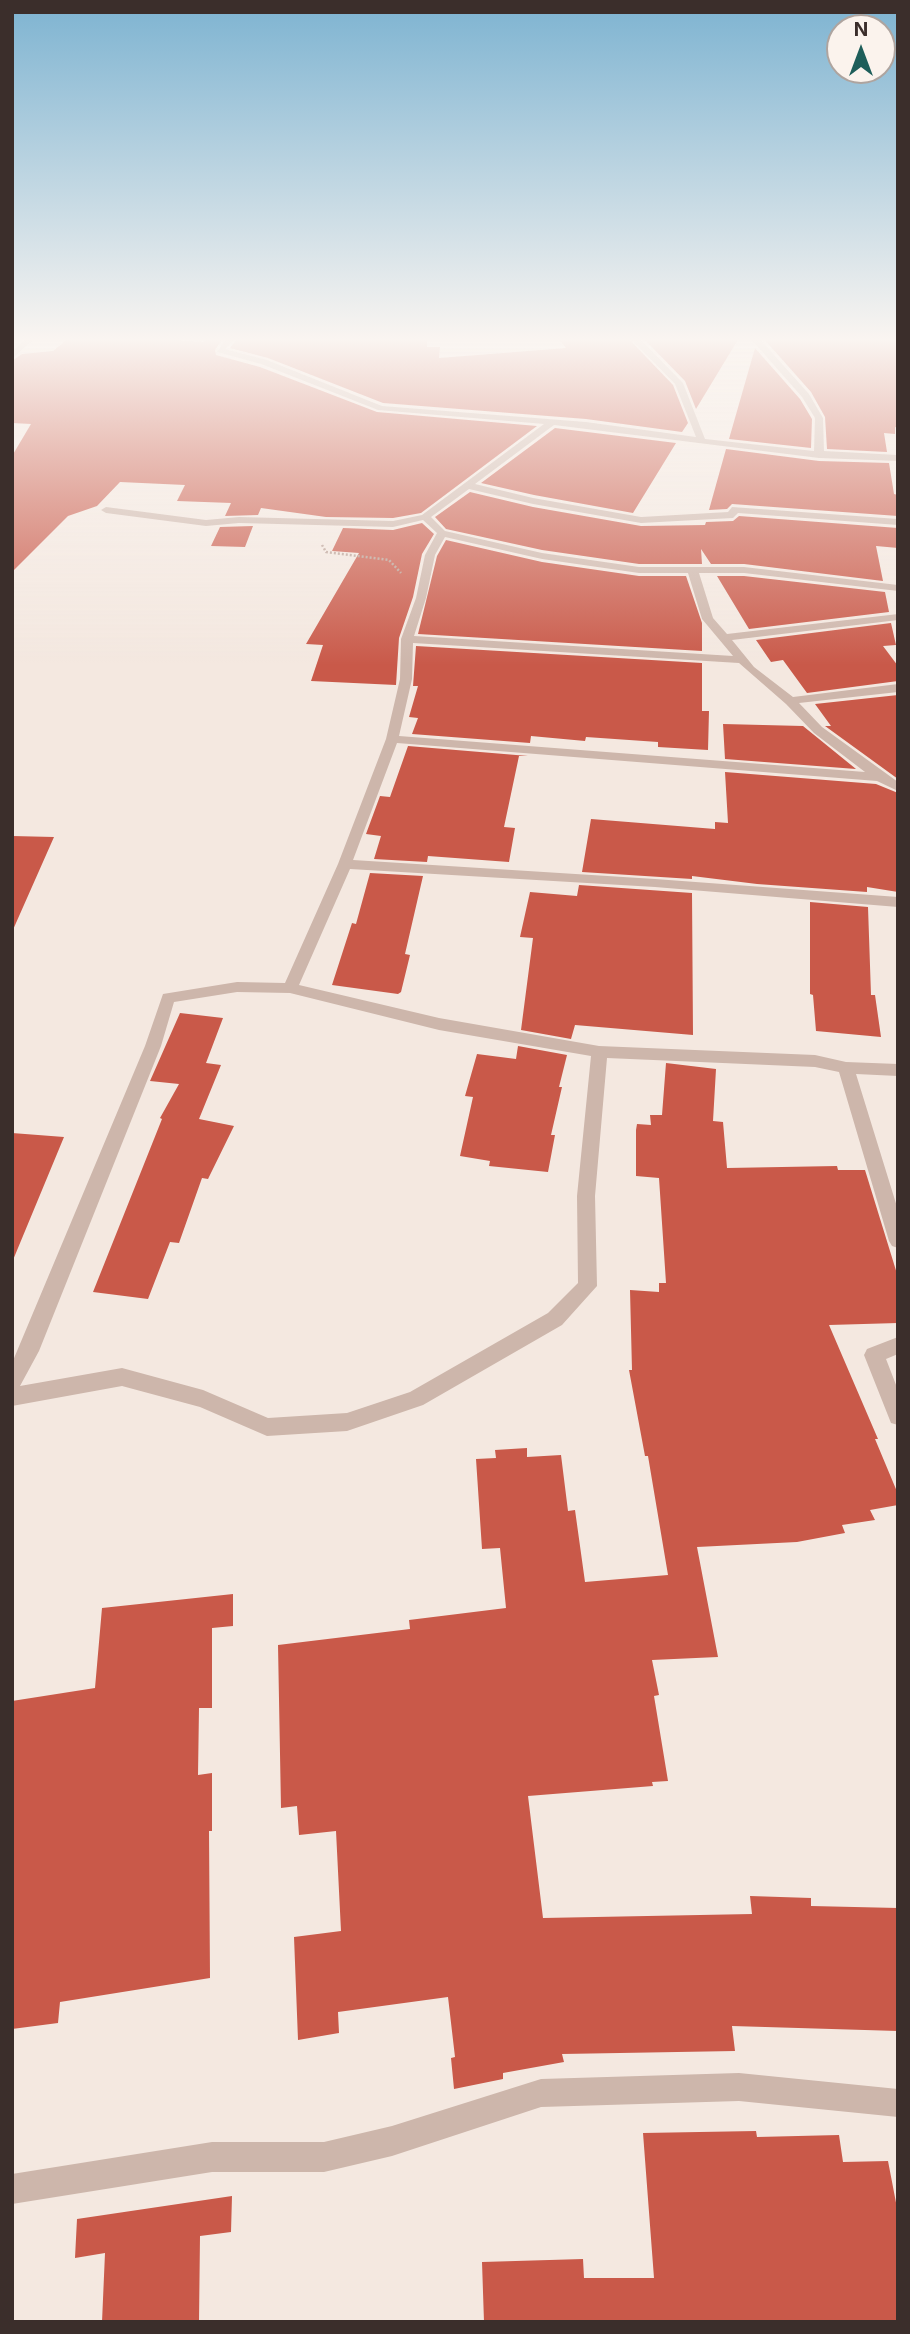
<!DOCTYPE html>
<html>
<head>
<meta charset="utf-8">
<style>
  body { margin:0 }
  #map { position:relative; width:910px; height:2334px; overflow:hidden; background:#f4e8e0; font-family:Inter,sans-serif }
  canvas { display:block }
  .frame { position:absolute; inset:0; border:14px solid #3b2e2b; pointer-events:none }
  .north { position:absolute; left:826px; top:14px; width:70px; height:70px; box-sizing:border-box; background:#fbf3ed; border:2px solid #aea49f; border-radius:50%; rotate:0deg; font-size:19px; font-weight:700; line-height:28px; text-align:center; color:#3b2e2b }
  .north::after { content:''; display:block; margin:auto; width:24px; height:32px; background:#1e5e5a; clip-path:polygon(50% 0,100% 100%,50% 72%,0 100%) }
</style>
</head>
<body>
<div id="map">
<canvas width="910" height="2334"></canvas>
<div class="frame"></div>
<div class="north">N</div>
</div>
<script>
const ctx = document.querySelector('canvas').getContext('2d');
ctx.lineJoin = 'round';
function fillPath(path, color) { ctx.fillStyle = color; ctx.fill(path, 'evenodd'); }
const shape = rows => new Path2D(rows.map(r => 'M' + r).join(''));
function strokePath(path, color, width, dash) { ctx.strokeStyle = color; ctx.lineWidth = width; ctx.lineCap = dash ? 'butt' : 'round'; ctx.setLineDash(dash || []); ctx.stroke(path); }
const building = shape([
  [69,338,143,338,204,342,210,338,223,338,215,350,216,355,260,367,377,412,537,426,421,513,393,518,326,517,261,508,258,515,225,516,231,503,177,501,185,485,120,482,97,506,68,516,12,572,12,456,31,424,12,423,12,361,22,354,53,351],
  [238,338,427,338,427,347,440,347,439,358,566,348,558,338,628,338,673,385,688,423,682,432,586,419,383,403,268,358,230,348],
  [643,338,739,338,696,409,685,381],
  [763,338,898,338,898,428,895,427,895,434,884,433,887,452,827,449,825,417,811,392],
  [755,348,800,399,812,419,811,448,729,439],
  [555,428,676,443,633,513,534,495,481,483],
  [726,449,819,461,889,463,894,494,898,495,898,516,732,504,727,509,709,510],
  [470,492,533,507,641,526,705,525,706,522,733,521,739,516,898,528,898,548,876,546,883,581,744,564,711,564,701,549,702,564,639,564,542,550,446,529,435,517],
  [422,523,434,534,422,554,413,597,399,638,396,685,311,681,323,645,306,644,359,553,332,551,343,528,393,530],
  [253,526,245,547,211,546,220,527],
  [446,540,542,562,639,576,686,576,702,623,702,651,418,634,437,556],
  [717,576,744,576,885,592,889,612,749,629],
  [891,623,896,645,883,646,898,666,898,681,807,693,783,660,771,662,756,640],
  [416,646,702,663,702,711,709,711,708,750,658,747,658,742,586,737,585,741,531,736,530,743,412,734,418,718,409,717,418,686,413,686],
  [898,695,898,779,825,726,831,726,815,704],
  [723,724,803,726,856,769,725,759],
  [408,746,528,756,519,756,504,827,515,828,509,862,428,856,427,862,374,859,381,836,366,834,380,796,390,797],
  [725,772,876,784,898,793,898,892,867,887,867,892,757,884,692,876,692,879,582,872,591,819,715,829,715,822,728,823],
  [12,836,54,837,12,932],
  [370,873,423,876,405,954,410,955,401,992,398,994,332,985,352,923,356,924],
  [579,885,692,893,693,1035,575,1025,571,1039,521,1030,533,938,520,937,530,892,577,896],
  [810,902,868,907,871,995,875,995,881,1037,816,1031,813,995,810,994],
  [180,1013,223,1018,206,1063,221,1065,199,1119,234,1126,208,1179,202,1178,179,1243,170,1242,148,1299,93,1292,162,1119,160,1118,179,1084,150,1081],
  [518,1046,567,1055,559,1087,562,1087,551,1135,555,1135,548,1172,489,1166,490,1161,460,1156,473,1097,465,1096,477,1054,516,1059],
  [666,1063,716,1069,713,1121,723,1122,727,1168,837,1166,838,1170,865,1170,898,1277,898,1323,829,1325,878,1439,875,1439,898,1494,898,1505,870,1510,875,1520,842,1525,845,1533,797,1542,697,1547,718,1657,652,1660,659,1695,654,1696,668,1781,652,1782,653,1786,528,1796,543,1918,752,1914,750,1896,811,1898,811,1906,898,1908,898,2031,732,2026,735,2051,562,2054,564,2062,503,2073,503,2079,454,2089,451,2058,455,2057,448,1997,338,2012,339,2033,298,2040,294,1937,341,1931,336,1831,299,1835,297,1806,281,1808,278,1645,410,1629,409,1620,506,1608,500,1548,482,1549,476,1459,496,1458,495,1450,527,1448,527,1457,561,1455,568,1511,575,1510,585,1582,668,1575,648,1456,645,1456,629,1370,632,1370,630,1290,659,1292,659,1283,666,1283,659,1178,636,1176,636,1130,637,1124,651,1125,650,1115,662,1115],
  [12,1133,64,1137,13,1260,12,1260],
  [233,1594,233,1626,212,1628,212,1708,199,1708,198,1775,212,1773,212,1831,209,1831,210,1978,60,2002,58,2023,12,2029,12,1701,95,1688,102,1608],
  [756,2131,757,2137,839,2135,843,2162,888,2161,898,2213,898,2322,484,2322,482,2262,583,2259,584,2278,654,2278,643,2133],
  [232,2196,231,2232,200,2236,199,2322,102,2322,105,2253,75,2258,77,2219]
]);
const path = shape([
  [322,545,326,552,389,560,401,573]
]);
const minor = shape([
  [26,338,35,338,12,359,12,352,26,338],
  [227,338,236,338,225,349,267,360,382,406,586,422,696,437,675,384,630,338,639,338,683,383,705,439,814,451,815,418,802,397,750,338,759,338,809,394,823,418,824,451,898,455,898,461,819,458,554,425,475,484,533,498,641,517,728,512,732,507,898,519,898,525,738,513,733,518,641,523,533,504,469,489,431,517,445,531,542,553,639,567,744,567,898,585,898,591,744,573,699,573,713,618,727,634,898,614,898,620,732,640,754,667,793,697,898,684,898,692,799,703,822,727,898,782,898,791,877,781,397,743,353,860,655,879,898,897,898,907,655,887,350,869,299,985,439,1018,599,1046,815,1055,846,1062,898,1064,898,1076,856,1074,898,1210,898,1248,892,1246,889,1241,839,1072,815,1067,607,1058,595,1196,597,1286,562,1325,423,1405,347,1431,267,1436,200,1407,122,1386,12,1406,12,1363,145,1046,163,994,237,982,285,983,338,864,386,739,400,679,401,639,416,598,425,555,437,533,423,520,393,527,239,523,206,526,106,513,101,510,106,507,206,520,239,517,393,521,422,515,544,424,378,410,261,364,217,352,227,338],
  [445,537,542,559,639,573,688,573,702,619,733,656,414,636,426,598,435,555,445,537],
  [413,643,739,663,786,704,814,733,865,772,399,736,412,679,413,643],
  [237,992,290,993,439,1030,591,1056,577,1196,578,1283,548,1313,410,1392,347,1413,268,1418,203,1390,122,1368,20,1386,39,1351,161,1046,174,1002,237,992],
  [898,1337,898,1354,886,1359,898,1390,898,1425,891,1423,864,1355,867,1349,898,1337],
  [739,2073,898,2089,898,2117,739,2101,541,2107,392,2156,324,2172,212,2172,12,2204,12,2174,212,2142,324,2142,392,2126,541,2079,739,2073]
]);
fillPath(building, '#c95949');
strokePath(path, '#b9a095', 2.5, [2, 2]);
fillPath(minor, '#cdb6ab');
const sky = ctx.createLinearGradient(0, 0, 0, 665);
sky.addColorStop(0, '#7db3d1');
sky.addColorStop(0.51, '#faf5f1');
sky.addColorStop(1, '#faf5f100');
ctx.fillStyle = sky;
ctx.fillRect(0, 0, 910, 665);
</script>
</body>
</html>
